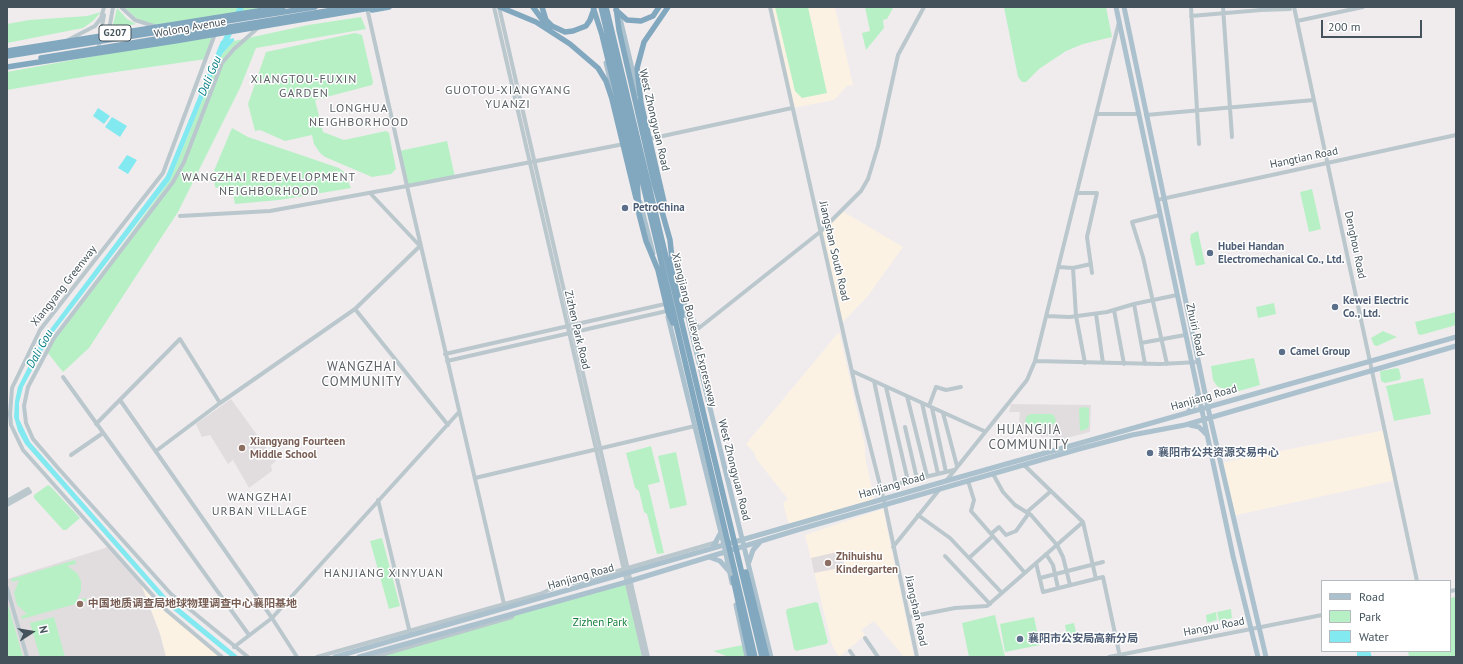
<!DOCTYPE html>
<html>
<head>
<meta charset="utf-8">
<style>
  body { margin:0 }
  #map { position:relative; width:1463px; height:664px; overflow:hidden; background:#f0eced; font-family:"PT Sans",sans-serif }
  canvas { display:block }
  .frame { position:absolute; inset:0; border:8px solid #44535b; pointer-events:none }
  .legend { position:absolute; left:1321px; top:580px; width:130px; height:72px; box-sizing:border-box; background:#fff; border:1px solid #b4babd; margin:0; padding:5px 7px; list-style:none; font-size:12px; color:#44535b }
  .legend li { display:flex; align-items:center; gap:8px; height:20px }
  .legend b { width:20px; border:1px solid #b4babd }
  .north { position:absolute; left:12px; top:612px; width:40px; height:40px; -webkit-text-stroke:3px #fff; paint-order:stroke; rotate:78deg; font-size:11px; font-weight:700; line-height:16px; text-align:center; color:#44535b }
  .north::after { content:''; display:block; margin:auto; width:14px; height:18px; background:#44535b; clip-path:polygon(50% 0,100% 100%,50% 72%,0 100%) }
  .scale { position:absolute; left:1321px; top:20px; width:101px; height:18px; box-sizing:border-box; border:2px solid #44535b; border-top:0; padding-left:5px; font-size:12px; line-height:14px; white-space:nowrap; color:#44535b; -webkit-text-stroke:3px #fff; paint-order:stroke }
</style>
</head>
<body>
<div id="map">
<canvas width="1463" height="664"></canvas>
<div class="frame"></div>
<ul class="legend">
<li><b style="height:5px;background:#abc1ce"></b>Road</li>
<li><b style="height:11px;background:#b8f0c6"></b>Park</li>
<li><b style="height:11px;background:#83e9f0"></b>Water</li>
</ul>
<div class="north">N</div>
<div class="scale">200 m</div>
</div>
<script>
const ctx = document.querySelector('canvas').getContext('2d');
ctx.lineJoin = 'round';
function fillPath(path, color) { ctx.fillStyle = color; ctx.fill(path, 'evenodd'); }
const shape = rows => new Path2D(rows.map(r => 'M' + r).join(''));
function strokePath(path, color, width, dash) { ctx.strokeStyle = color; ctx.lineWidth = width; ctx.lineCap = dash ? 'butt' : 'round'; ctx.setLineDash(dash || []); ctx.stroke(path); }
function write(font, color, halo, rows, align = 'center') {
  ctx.font = font + ' "PT Sans","Noto Sans SC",sans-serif'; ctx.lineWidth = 3; ctx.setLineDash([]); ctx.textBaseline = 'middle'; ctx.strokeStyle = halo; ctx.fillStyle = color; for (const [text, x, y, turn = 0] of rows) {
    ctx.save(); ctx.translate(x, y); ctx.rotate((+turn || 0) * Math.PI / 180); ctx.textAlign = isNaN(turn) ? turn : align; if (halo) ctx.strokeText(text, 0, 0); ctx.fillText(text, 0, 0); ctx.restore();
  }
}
const commercial = shape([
  [770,7,835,7,853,85,847,86,834,100,792,108],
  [842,211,903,247,867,297,841,324,820,232],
  [839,332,865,446,865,457,874,498,870,501,789,525,783,503,788,499,757,460,754,452,746,444],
  [1385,430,1396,480,1232,516,1221,463],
  [883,509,914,657,904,657,874,621,861,630,865,635,839,657,832,645,805,535],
  [141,584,165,609,222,657,166,657,160,634]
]);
const education = shape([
  [231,399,276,461,271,465,272,471,249,488,233,460,228,464,210,435,202,437,196,424],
  [1011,404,1091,405,1090,432,1051,442,1050,436,1041,437,1039,430,1018,433,1020,412,1009,412],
  [108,547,141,584,160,634,166,657,7,657,7,579],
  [841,551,845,567,814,573,811,558]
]);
const green = shape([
  [124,7,275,7,158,27,136,18],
  [775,7,808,7,827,93,802,98,795,91],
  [865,7,896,7,893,8,887,19,883,20,884,28,866,50,862,33,870,31],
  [1004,7,1106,7,1112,37,1083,44,1066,51,1039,69,1026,82,1022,82,1018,77],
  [117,8,127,19,136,24,112,29],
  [101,12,93,21,83,28,7,43,7,24,29,20,87,16],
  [361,17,366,29,256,48,240,88,178,212,89,348,63,372,47,352,54,338,170,180,217,64,223,53,234,41,308,25],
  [355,33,362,35,373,82,372,85,315,100,323,132,344,140,386,131,389,133,396,169,391,174,372,177,325,157,320,153,314,144,312,135,285,141,260,130,255,131,248,104,266,52],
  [215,34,206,59,88,76,7,90,7,72],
  [232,128,248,137,339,168,344,172,351,188,279,200,235,204,233,194,215,187,213,173],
  [447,141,455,177,407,186,399,151],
  [1312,189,1321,229,1309,232,1300,192],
  [1198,231,1205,264,1196,266,1190,239,1191,234],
  [1274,303,1276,314,1258,318,1256,307],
  [1456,312,1456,325,1421,335,1418,334,1415,322],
  [1383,331,1397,337,1377,346,1374,345,1371,338],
  [1254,358,1260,385,1232,393,1217,386,1213,380,1211,366],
  [1397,368,1399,369,1401,378,1399,380,1385,383,1381,381,1380,371],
  [1423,378,1431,414,1394,421,1386,386],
  [1082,407,1089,408,1089,425,1087,429,1080,431,1079,409],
  [1030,414,1052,414,1055,417,1056,422,1051,426,1028,425,1025,422,1026,417],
  [651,446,660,482,648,485,664,553,657,554,647,514,644,512,639,491,635,488,626,453],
  [676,452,687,505,670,509,658,456],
  [48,485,51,487,80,518,66,530,63,530,34,498,34,495],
  [382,538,400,606,389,609,370,541],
  [75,560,76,564,67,566,77,573,81,581,81,591,77,600,86,598,86,601,22,619,21,616,27,614,17,605,14,593,19,580,12,582,11,579],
  [626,582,642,657,360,657],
  [1456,597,1456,657,1409,657,1408,651,1450,651,1450,598],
  [816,602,818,603,828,642,826,644,796,651,794,649,786,612,787,609],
  [7,605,8,605,23,657,7,657],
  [1231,609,1232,618,1219,621,1217,612],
  [1216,612,1217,620,1207,623,1206,615],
  [995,615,1005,657,969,657,962,623],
  [54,617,65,657,40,657,30,623],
  [1034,617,1040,645,1005,652,1000,624],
  [1074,623,1078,642,1069,644,1065,625],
  [743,645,745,657,729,657,713,651]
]);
const water = shape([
  [234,38,234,41,223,53,217,64,170,180,50,337,23,387,19,403,19,419,30,442,167,598,239,657,231,657,166,604,25,444,18,431,14,417,15,401,18,387,42,340,166,176,221,41],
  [98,108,110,116,104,124,93,116],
  [112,117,127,126,120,137,105,127],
  [127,155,137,160,128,174,118,168],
  [1357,651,1370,651,1372,657,1357,657]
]);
const river = shape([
  [236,18,241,7],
  [223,46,232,27]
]);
const minor = shape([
  [121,7,135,20,157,27],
  [494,7,644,657],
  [499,7,648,657],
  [770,7,857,394,885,505,917,657],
  [1191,7,1199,144],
  [1223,7,1232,137],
  [1294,7,1417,581],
  [1261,10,1290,9],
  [1191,16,1261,10,1260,7],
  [1297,21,1363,7],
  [215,34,163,173,40,330,12,388,10,414,11,425,23,450,165,609,222,657],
  [108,36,113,7],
  [68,40,95,26,101,18,104,7],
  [98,50,104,15],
  [1097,114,1139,114],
  [1146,115,1314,100],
  [649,139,792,108],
  [1077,193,1097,193,1087,237,1092,273],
  [1157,200,1456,135],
  [1160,215,1132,222,1143,257,1167,364],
  [180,216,270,211,407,186,367,8],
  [1059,267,1073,268,1091,264],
  [1073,268,1076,316,1085,363],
  [1134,304,1145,364],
  [355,309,420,246,370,193],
  [687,309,699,328,820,232,861,191,868,179,878,146,898,55,924,7],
  [1114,310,1124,364],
  [1096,314,1103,363],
  [1046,316,1070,317,1107,312,1134,304,1177,295],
  [1141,343,1185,335],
  [445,354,665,304],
  [447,361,667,311],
  [1035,361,1160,364,1199,362],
  [852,371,984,431],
  [63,377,249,635],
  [874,381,896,484],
  [886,387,908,481],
  [907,396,927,476],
  [120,400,272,618,297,657],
  [922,403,938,474],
  [929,406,936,387,946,390,961,387],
  [932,408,946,472],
  [943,413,957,466],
  [96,424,180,339,220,403,355,309,448,425],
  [905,427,917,479],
  [156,451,220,403],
  [71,455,103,433],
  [993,474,1003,492,1015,505,1031,515,1057,545,1063,557,1070,585],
  [475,478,695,426],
  [946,481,1027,380,1035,361,1119,22],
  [968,481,974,500,971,511,1025,573],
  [880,488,954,470],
  [378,500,410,633],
  [7,501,28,489,30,492,7,505],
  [1027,512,1051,491],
  [918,515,950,538,1002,593],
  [1083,522,1096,579],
  [991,534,999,527,1006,535,1016,531,1029,513],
  [893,547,939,490],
  [1046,554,1053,565,1058,588],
  [945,556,990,604],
  [969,558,993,536],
  [1036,563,1043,592,1103,577,1120,657],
  [1040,578,1103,562],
  [7,588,27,657],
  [1450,591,1456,590],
  [504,604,407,186,624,144],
  [909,617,955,608,987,606,1083,522,1024,465],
  [865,638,878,657],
  [234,647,272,618,459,412],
  [850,651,854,657],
  [248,657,171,594,58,468,33,439,26,423,24,406,28,387,54,338,173,182,184,162,222,63,234,49,259,27],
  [317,657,540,594,560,585,580,582,717,542],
  [374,657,512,617,514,613],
  [1109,657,1322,615]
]);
const major = shape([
  [1116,7,1233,556,1258,657],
  [1124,7,1210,417,1266,657],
  [620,18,638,94],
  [606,63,615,100],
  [640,202,653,253],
  [677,273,771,657],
  [668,317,724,545,732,583],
  [1187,413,1192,408,1198,394],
  [1190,425,1199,427,1206,434],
  [713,547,721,532],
  [709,557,720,561,729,571],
  [749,562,753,550,760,542],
  [736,605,747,657],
  [335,657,946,481,1456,337],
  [359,657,630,581,797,530,1079,449,1132,435,1185,425,1456,346]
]);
const highway = shape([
  [500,7,536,22,570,44,598,68,606,81,612,99,636,198],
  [533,7,547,26],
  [542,7,546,20,552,26,565,32,573,31,586,26,590,20,594,9],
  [593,7,602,35,637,179,639,214,646,241,658,270,668,312,673,323],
  [601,7,755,657],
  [606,7,762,657],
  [616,7,619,30,654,183,670,240,672,259,682,316],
  [372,10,389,7],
  [616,10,627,20,641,21,653,16,659,7],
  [7,51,283,7],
  [7,56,315,7],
  [41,58,351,7],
  [7,67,175,41,376,7],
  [665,206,641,103,637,68,644,42,668,7],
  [746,572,767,657],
  [733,578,750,657]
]);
const markers = [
  [625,208,4,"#5c6f8a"],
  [1210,253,4,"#5c6f8a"],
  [1335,307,4,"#5c6f8a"],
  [1282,352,4,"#5c6f8a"],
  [242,448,4,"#8d6e63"],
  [1150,453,4,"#5c6f8a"],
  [828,563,4,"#8d6e63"],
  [80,604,4,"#8d6e63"],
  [1020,639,4,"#5c6f8a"]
];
const shields = [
  [115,33,32]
];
const shieldNames = [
  ["G207",115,33]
];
const streetNames = [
  ["Wolong Avenue",190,28,-10],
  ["West Zhongyuan Road",654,120,77],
  ["Hangtian Road",1304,158,-12],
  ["Denghou Road",1355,245,78],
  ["Jiangshan South Road",834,251,77],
  ["Xiangyang Greenway",64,286,-52],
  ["Zizhen Park Road",577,330,77],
  ["Xiangjiang Boulevard Expressway",694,330,76],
  ["Zhuiri Road",1195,330,78],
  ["Hanjiang Road",1204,398,-16],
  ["West Zhongyuan Road",734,470,76],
  ["Hanjiang Road",892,486,-16],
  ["Hanjiang Road",581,577,-16],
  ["Jiangshan Road",916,611,78],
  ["Hangyu Road",1214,627,-11]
];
const serviceNames = [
  ["PetroChina",633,208],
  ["Hubei Handan",1218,247],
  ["Electromechanical Co., Ltd.",1218,260],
  ["Kewei Electric",1343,301],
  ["Co., Ltd.",1343,314],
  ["Camel Group",1290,352],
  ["襄阳市公共资源交易中心",1158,453],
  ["襄阳市公安局高新分局",1028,639]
];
const educationNames = [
  ["Xiangyang Fourteen",250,442],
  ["Middle School",250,455],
  ["Zhihuishu",836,557],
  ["Kindergarten",836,570],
  ["中国地质调查局地球物理调查中心襄阳基地",88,604]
];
const parkNames = [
  ["Zizhen Park",600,623]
];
const waterNames = [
  ["Dali Gou",210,76,-67],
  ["Dali Gou",40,349,-61]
];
const neighbourhoodNames = [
  ["XIANGTOU-FUXIN",304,80],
  ["GARDEN",304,94],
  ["GUOTOU-XIANGYANG",508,91],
  ["YUANZI",508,105],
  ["LONGHUA",359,109],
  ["NEIGHBORHOOD",359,123],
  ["WANGZHAI REDEVELOPMENT",269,178],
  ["NEIGHBORHOOD",269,192],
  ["WANGZHAI",260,498],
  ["URBAN VILLAGE",260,512],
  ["HANJIANG XINYUAN",384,574]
];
const quarterNames = [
  ["WANGZHAI",362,367],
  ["COMMUNITY",362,382],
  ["HUANGJIA",1029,430],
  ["COMMUNITY",1029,445]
];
fillPath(commercial, '#fcf2e4');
fillPath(education, '#e1dddf');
fillPath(green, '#b8f0c6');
fillPath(water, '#83e9f0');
strokePath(river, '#83e9f0', 6);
strokePath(minor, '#bac7cd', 4);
strokePath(major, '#abc1ce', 5);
strokePath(highway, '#82a8bf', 5.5);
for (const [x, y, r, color] of markers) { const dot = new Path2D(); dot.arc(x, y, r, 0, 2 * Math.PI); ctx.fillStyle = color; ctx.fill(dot); strokePath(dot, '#fff', 1.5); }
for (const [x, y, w] of shields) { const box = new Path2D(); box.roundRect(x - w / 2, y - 8, w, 16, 3); ctx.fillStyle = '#fff'; ctx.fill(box); strokePath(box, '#44535b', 1); }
write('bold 10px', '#44535b', null, shieldNames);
write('11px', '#44535b', '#fff', streetNames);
write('bold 11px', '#4e5e75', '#fff', serviceNames, 'left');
write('bold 11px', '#785e54', '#fff', educationNames, 'left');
write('11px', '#127f39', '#fff', parkNames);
write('italic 12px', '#087e86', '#fff', waterNames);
ctx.letterSpacing = '1px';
write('12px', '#595e62', '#fff', neighbourhoodNames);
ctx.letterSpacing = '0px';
ctx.letterSpacing = '1px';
write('13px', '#595e62', '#fff', quarterNames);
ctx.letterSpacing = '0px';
</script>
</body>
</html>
